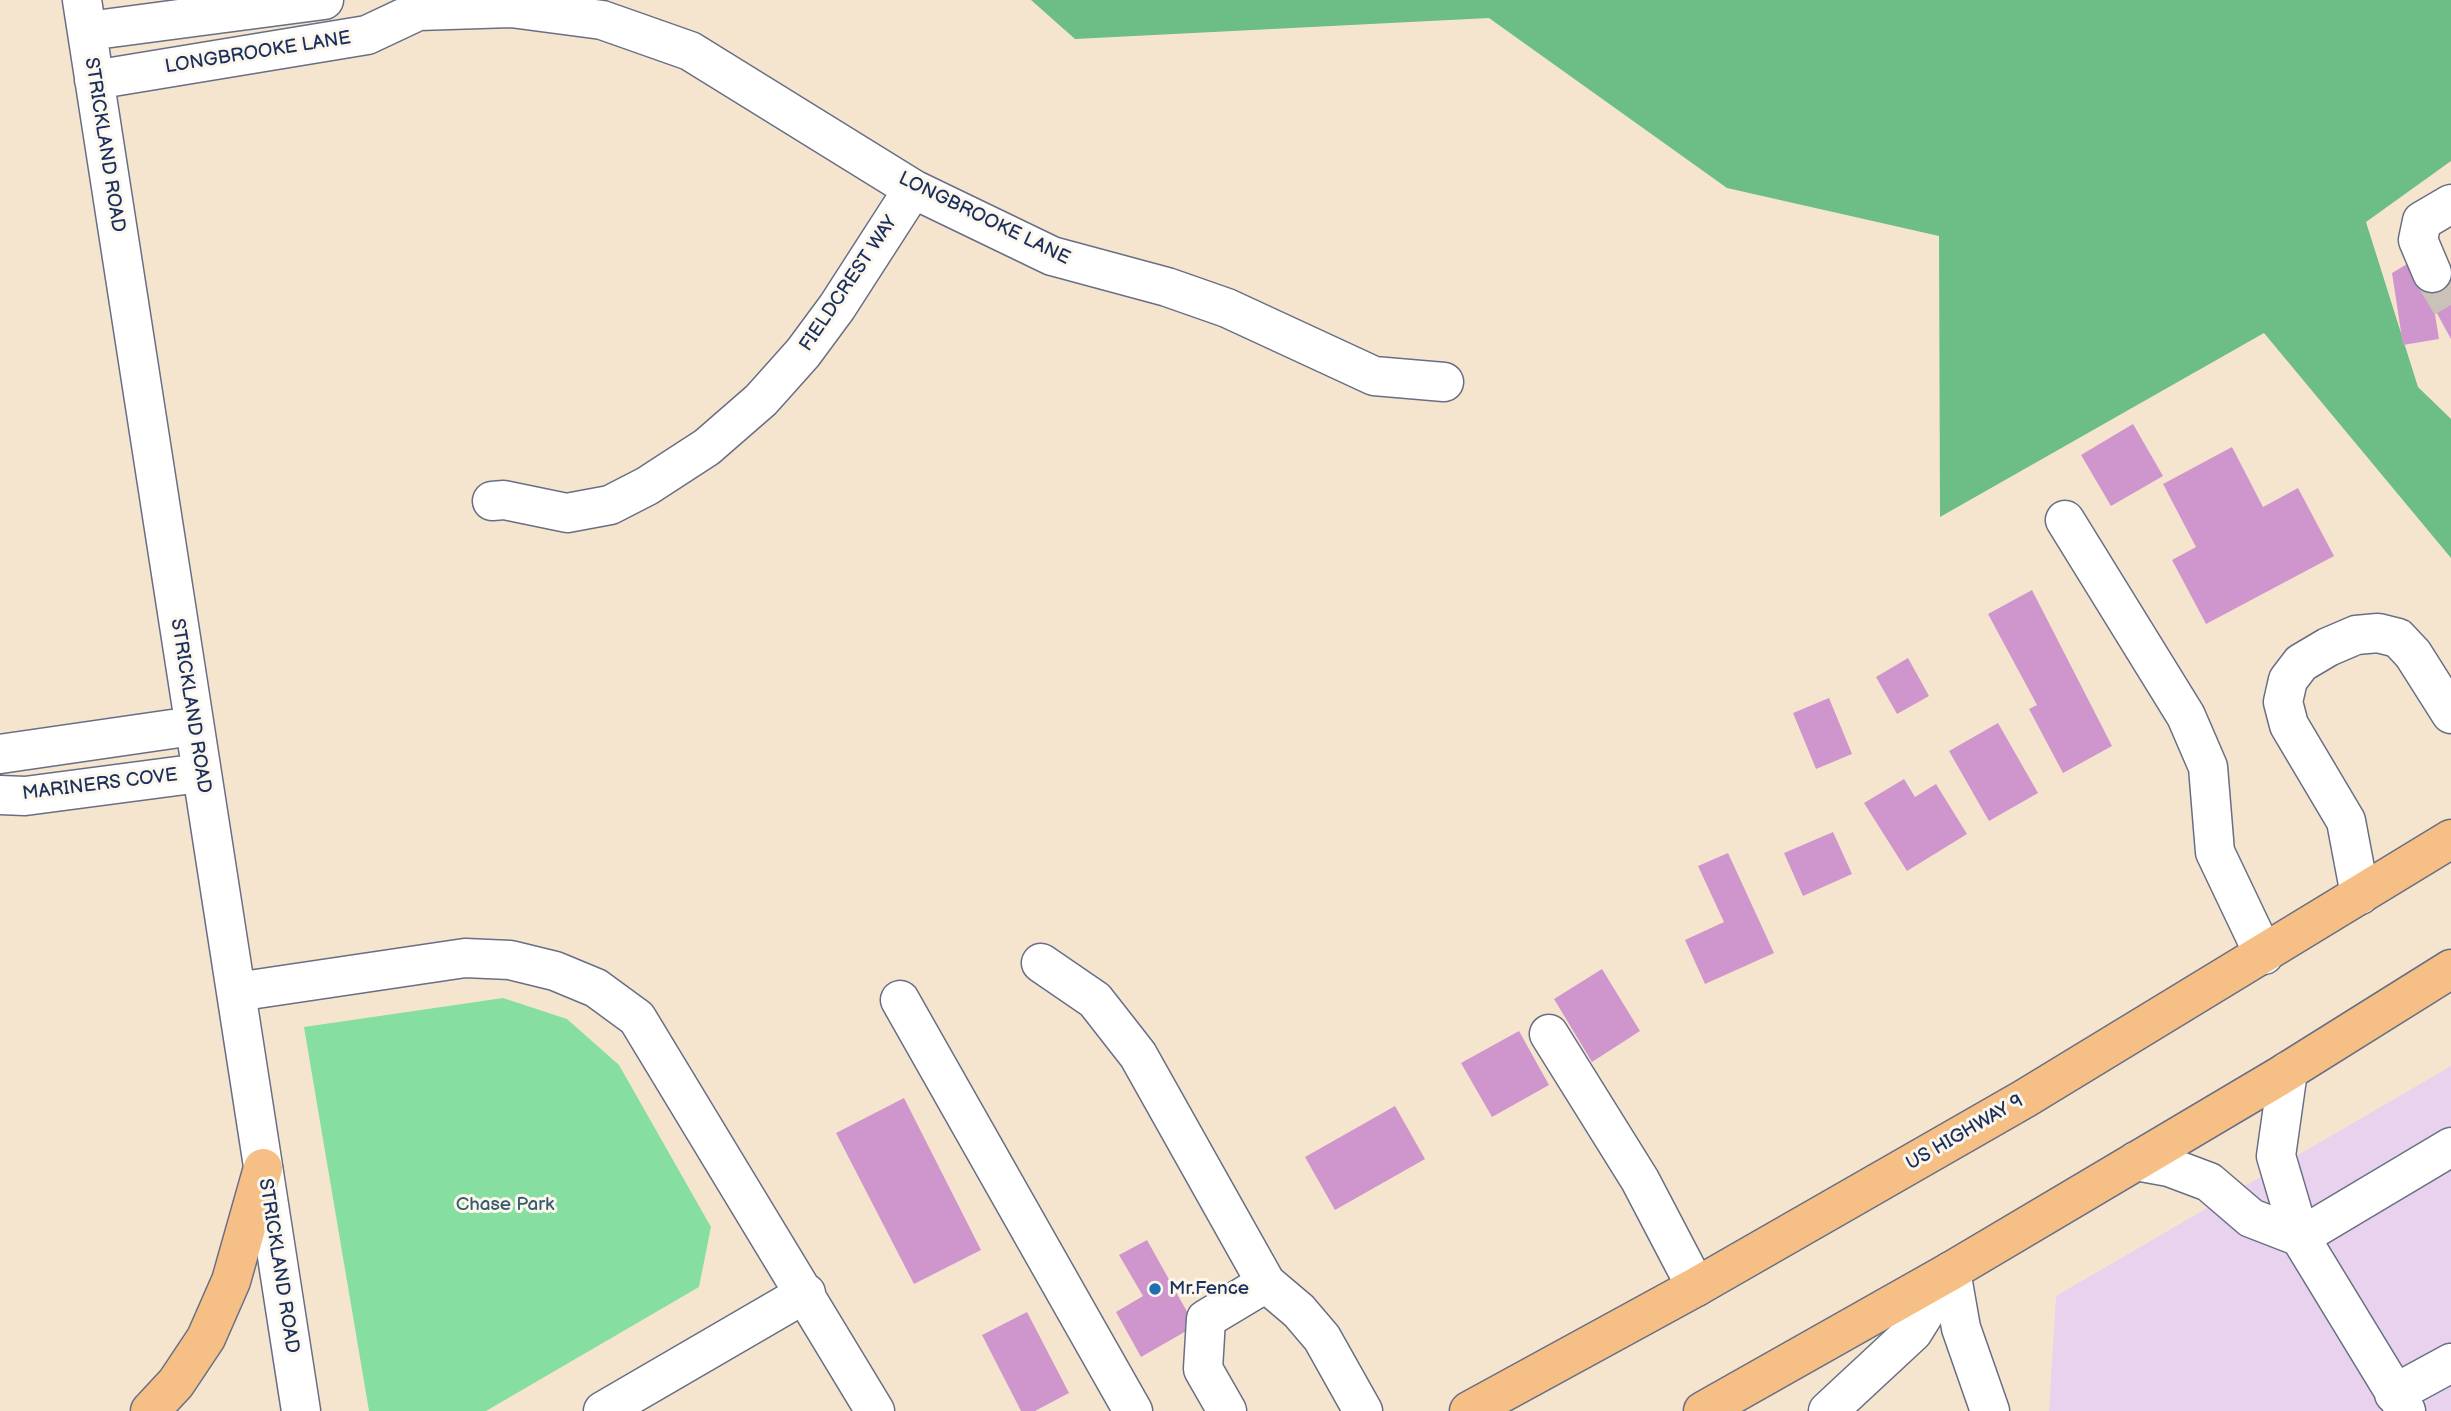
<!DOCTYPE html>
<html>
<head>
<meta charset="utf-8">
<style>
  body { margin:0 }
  canvas { display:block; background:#f6e5ce }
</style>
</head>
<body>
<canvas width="2451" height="1411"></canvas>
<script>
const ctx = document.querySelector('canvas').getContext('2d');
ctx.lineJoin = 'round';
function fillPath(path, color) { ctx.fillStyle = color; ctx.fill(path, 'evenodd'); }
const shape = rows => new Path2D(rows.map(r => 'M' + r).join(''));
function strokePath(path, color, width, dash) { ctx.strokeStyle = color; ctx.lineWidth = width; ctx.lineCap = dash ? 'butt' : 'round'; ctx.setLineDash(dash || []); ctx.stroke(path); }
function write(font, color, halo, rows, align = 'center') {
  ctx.font = font + ' "Balsamiq Sans",sans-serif'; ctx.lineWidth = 6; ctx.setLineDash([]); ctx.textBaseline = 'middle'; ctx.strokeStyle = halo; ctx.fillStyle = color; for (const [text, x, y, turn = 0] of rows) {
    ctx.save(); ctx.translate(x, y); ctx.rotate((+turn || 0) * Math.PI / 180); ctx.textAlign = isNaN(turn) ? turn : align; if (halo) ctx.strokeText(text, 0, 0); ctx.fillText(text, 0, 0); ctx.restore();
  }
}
const built = shape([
  [2451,1066,2451,1411,2049,1411,2056,1296]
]);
const green = shape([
  [503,998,567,1019,619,1065,711,1227,699,1287,486,1411,369,1411,304,1027]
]);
const forest = shape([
  [1031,0,2451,0,2451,161,2366,222,2418,387,2451,419,2451,558,2264,333,1940,517,1939,236,1727,188,1489,18,1075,39]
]);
const building = shape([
  [2422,212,2441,277,2451,276,2451,339,2434,308,2439,339,2403,345,2392,273,2407,264,2401,224],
  [2133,424,2163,476,2111,506,2081,455],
  [2232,447,2263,507,2298,488,2334,556,2206,624,2172,560,2196,547,2163,484],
  [2032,590,2112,746,2063,773,2029,709,2037,705,1988,614],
  [1908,658,1929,696,1897,714,1876,677],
  [1829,698,1852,754,1816,769,1793,713],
  [1998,723,2038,793,1989,821,1949,751],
  [1904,779,1915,797,1936,784,1967,834,1907,871,1864,803],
  [1833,832,1852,874,1803,896,1784,853],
  [1728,853,1774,953,1705,984,1685,940,1724,922,1698,866],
  [1602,969,1640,1031,1592,1062,1554,999],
  [1519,1031,1549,1085,1492,1117,1461,1063],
  [904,1098,981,1250,914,1284,836,1133],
  [1395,1106,1425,1159,1335,1210,1305,1157],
  [1147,1240,1195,1326,1141,1357,1116,1312,1143,1296,1119,1255],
  [1027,1312,1069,1393,1035,1411,1021,1411,982,1335]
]);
const minorTunnel = shape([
  [2432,273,2451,305]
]);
const minor = shape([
  [82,0,301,1411],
  [88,31,324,0],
  [94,80,367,35,418,11,511,8,602,20,690,51,913,189,1052,256,1167,287,1227,308,1374,376,1444,382],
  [2432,273,2418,240,2422,221,2451,204],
  [492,501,504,500,567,513,610,505,647,486,707,447,761,400,803,353,837,307,913,189],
  [2065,520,2186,716,2208,767,2215,852,2264,955],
  [0,754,193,726],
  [0,795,25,796,200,773],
  [2360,895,2346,821,2289,725,2283,702,2288,680,2301,663,2328,647,2356,635,2378,633,2398,638,2413,654,2451,714],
  [1041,963,1095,1000,1138,1055,1266,1283],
  [236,992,465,958,510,960,555,971,596,988,637,1018,875,1411],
  [900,1000,1133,1411],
  [1549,1034,1640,1180,1696,1287],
  [2288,1071,2276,1156,2300,1237,2406,1411],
  [2136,1161,2169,1167,2209,1182,2251,1218,2300,1237],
  [2300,1237,2451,1147],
  [1951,1271,1961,1328,1990,1411],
  [2394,1394,2451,1363],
  [603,1411,806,1293],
  [1227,1411,1203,1369,1206,1319,1266,1283,1299,1311,1322,1338,1363,1411],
  [1828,1411,1913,1332,1951,1271]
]);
const highway = shape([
  [150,1411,176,1383,206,1338,231,1281,263,1168],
  [1469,1411,1696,1287,2024,1099,2451,839],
  [1703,1411,1951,1271,2280,1076,2451,969]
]);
const markers = [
  [1155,1289,7,"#1f6fb2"]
];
const streetNames = [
  ["LONGBROOKE LANE",258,53,-9],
  ["STRICKLAND ROAD",104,145,81],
  ["LONGBROOKE LANE",984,219,26],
  ["FIELDCREST WAY",849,284,-56],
  ["STRICKLAND ROAD",190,706,81],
  ["MARINERS COVE",100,785,-7],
  ["US HIGHWAY 9",1965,1133,-30],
  ["STRICKLAND ROAD",278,1266,81]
];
const parkNames = [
  ["Chase Park",505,1205]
];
const poiNames = [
  ["Mr.Fence",1169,1289]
];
fillPath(built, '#e8d2ee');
fillPath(green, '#87dea1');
fillPath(forest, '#6dbd87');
fillPath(building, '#cf96ce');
strokePath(minorTunnel, '#cac1b8', 38, [38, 19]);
strokePath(minor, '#686f85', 41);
strokePath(highway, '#686f85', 41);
strokePath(minor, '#fff', 38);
strokePath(highway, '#f5bf86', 38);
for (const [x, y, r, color] of markers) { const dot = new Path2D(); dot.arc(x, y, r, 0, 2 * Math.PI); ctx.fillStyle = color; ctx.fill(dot); strokePath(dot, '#fbf7ec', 2.5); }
write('19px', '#1b2f5e', '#fbf7ec', streetNames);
write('19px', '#365b6f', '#fbf7ec', parkNames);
write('19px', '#1b2f5e', '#fbf7ec', poiNames, 'left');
</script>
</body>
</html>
